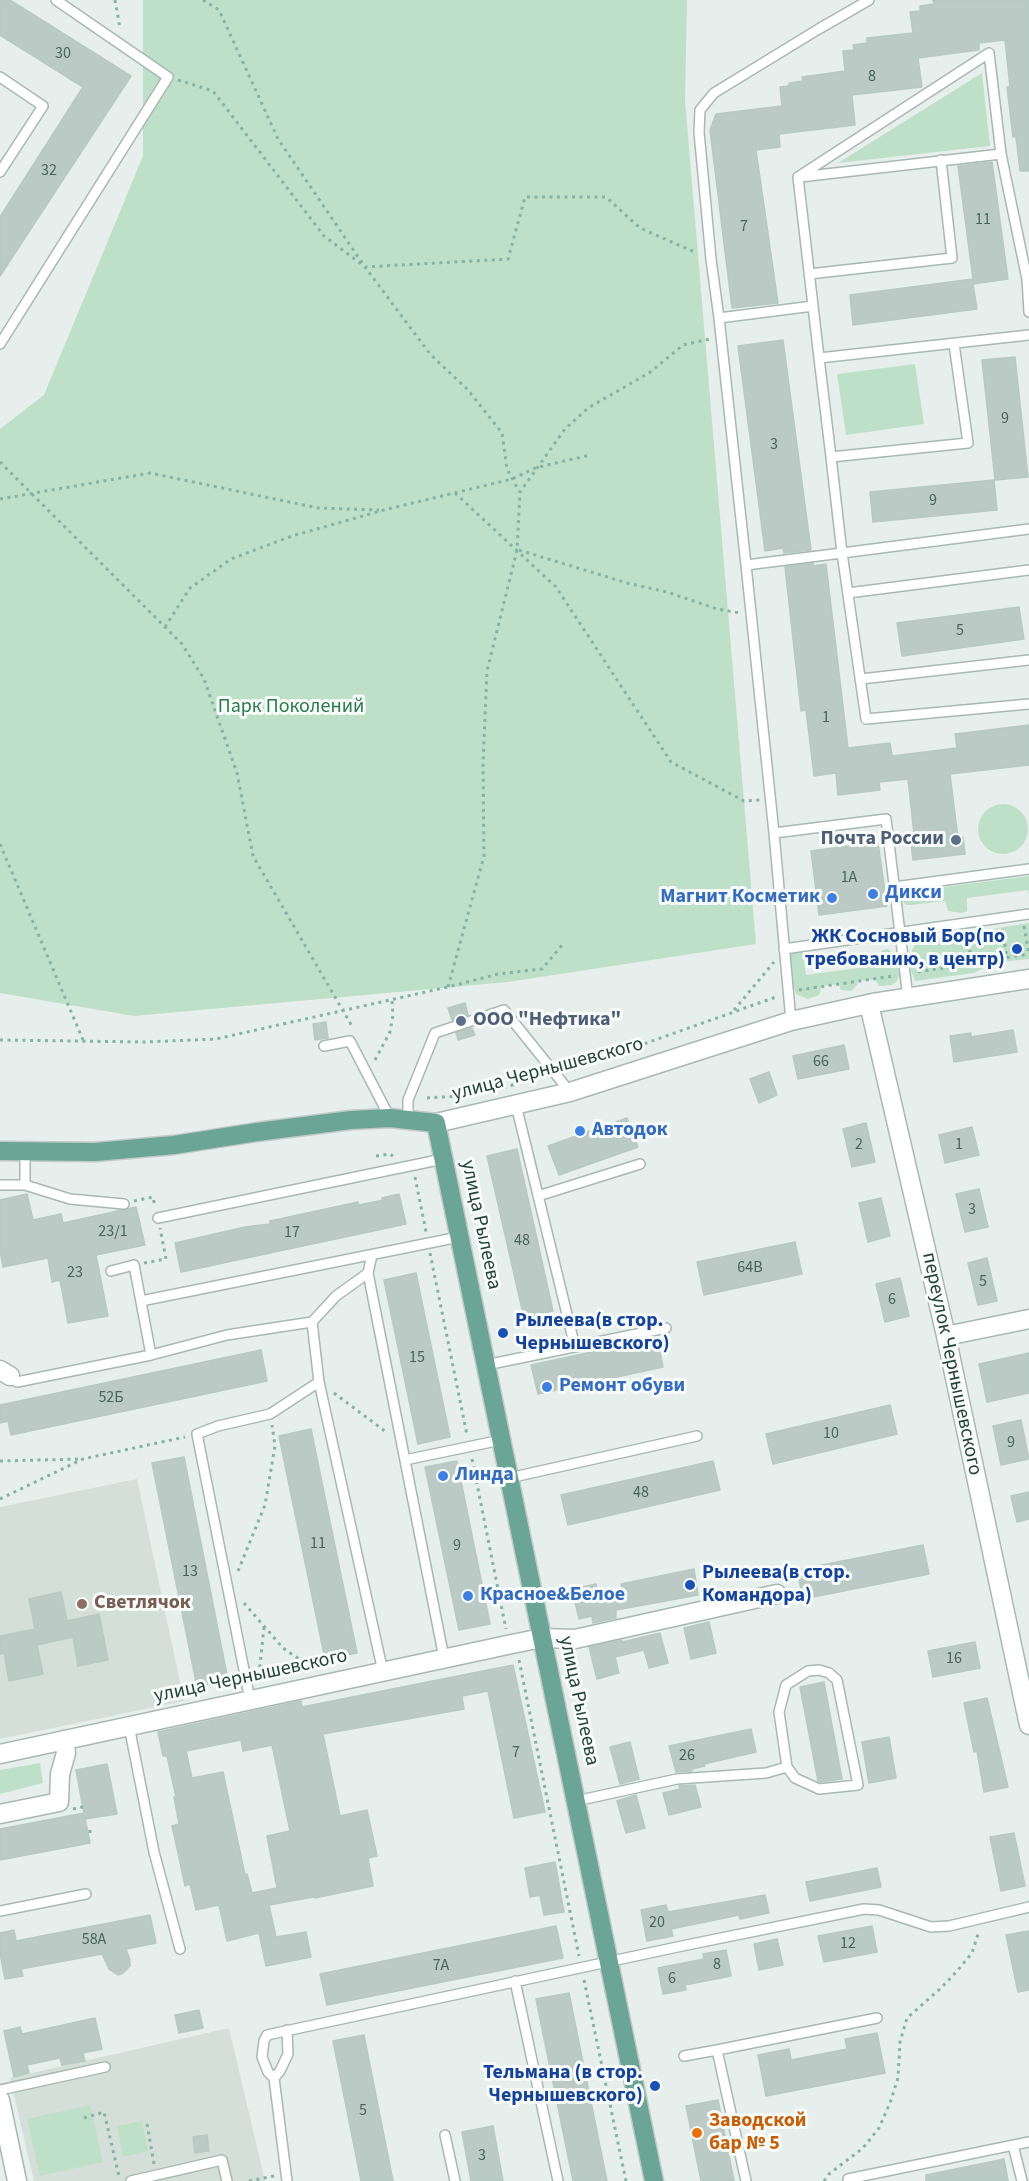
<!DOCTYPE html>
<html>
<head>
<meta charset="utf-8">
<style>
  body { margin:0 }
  canvas { display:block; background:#e6efeb }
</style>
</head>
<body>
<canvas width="1029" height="2181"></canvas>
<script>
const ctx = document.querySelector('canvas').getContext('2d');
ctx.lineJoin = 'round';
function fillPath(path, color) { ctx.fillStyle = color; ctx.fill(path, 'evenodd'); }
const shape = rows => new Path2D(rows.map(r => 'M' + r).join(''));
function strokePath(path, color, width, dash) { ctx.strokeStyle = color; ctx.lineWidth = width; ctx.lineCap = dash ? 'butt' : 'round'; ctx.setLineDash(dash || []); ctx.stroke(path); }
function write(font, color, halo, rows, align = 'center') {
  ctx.font = font + ' "Source Sans 3",sans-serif'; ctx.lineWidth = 6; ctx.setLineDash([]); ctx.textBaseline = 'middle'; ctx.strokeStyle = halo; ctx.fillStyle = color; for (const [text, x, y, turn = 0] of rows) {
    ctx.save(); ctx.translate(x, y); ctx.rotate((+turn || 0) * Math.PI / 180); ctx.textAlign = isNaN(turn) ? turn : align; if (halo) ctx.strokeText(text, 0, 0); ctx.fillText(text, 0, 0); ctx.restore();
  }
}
const built = shape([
  [137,1479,184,1701,0,1739,0,1507],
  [229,2028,265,2181,34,2181,10,2078]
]);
const green = shape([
  [143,0,687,0,685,100,756,944,508,982,134,1016,0,993,0,429,44,395,143,156],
  [982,73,990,146,838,163],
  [915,364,924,424,846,435,837,374],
  '978 829a25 25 0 1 1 50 0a25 25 0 1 1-50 0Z',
  [1029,876,1029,895,1028,890,967,898,967,911,962,913,948,911,945,901,911,905,906,905,902,901,902,894,913,891],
  [1029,923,1029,959,992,963,974,973,915,981,911,970,912,950,916,943,923,940],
  [799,947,803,954,806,975,881,965,881,951,887,949,895,954,899,975,897,981,892,985,879,986,875,979,858,981,857,985,851,991,841,990,839,984,822,986,819,995,808,999,796,994,792,980,788,953],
  [40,1763,43,1783,0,1794,0,1770],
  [90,2105,103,2162,40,2176,27,2119],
  [142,2121,148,2152,123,2157,117,2126]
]);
const building = shape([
  [0,0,10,0,131,76,0,276,0,217,83,87,0,35,0,0],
  [933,0,1029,0,1029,171,1020,171,1016,137,1013,137,1007,87,1010,87,1005,40,979,43,979,50,918,58,922,87,852,95,855,125,779,134,780,147,756,150,778,303,732,308,710,130,716,114,782,106,780,87,789,86,789,83,803,81,802,77,845,71,843,51,854,50,853,45,867,43,867,38,913,33,910,12,920,11,920,6,934,4,933,0],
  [992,162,1008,279,973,284,977,309,853,325,850,295,973,279,958,166,992,162],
  [783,340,811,550,784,553,783,548,765,551,738,346,783,340],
  [1015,357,1028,477,995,480,982,360,1015,357],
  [994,480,997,510,873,522,870,492,994,480],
  [813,563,813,566,826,564,848,748,890,743,892,756,957,748,955,734,1029,725,1029,765,950,774,958,838,963,837,965,854,913,860,911,844,915,843,908,779,879,782,880,790,838,795,836,773,814,776,806,710,801,711,785,567,813,563],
  [1019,607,1024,639,902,656,897,623,1019,607],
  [878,842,887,906,819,915,811,851,878,842],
  [465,1003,468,1015,452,1020,448,1008,465,1003],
  [326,1022,328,1038,315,1040,313,1024,326,1022],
  [472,1028,475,1035,458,1040,456,1033,472,1028],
  [1013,1030,1017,1052,954,1062,950,1036,971,1033,971,1037,1013,1030],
  [844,1045,849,1069,798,1079,793,1056,844,1045],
  [769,1072,777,1095,759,1103,750,1079,769,1072],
  [627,1118,638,1147,559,1175,548,1146,627,1118],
  [866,1123,875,1162,852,1167,843,1129,866,1123],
  [972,1127,979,1155,945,1163,939,1135,972,1127],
  [517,1149,553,1311,524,1318,487,1156,517,1149],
  [979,1189,988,1227,965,1232,956,1194,979,1189],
  [27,1194,33,1220,61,1214,63,1223,136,1207,145,1245,96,1255,108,1316,68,1323,60,1280,52,1282,48,1258,3,1267,0,1250,0,1200,27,1194],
  [399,1194,406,1224,181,1272,175,1243,245,1227,270,1224,270,1221,358,1202,359,1205,383,1200,382,1198,399,1194],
  [881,1198,890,1236,868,1242,859,1203,881,1198],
  [795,1242,802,1274,704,1295,697,1262,795,1242],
  [987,1258,997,1301,978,1305,968,1263,987,1258],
  [416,1273,450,1437,418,1444,384,1280,416,1273],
  [900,1278,909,1316,885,1322,876,1284,900,1278],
  [657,1338,663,1367,538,1394,531,1365,657,1338],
  [261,1350,267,1381,11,1435,8,1421,0,1423,0,1405,261,1350],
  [1029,1353,1029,1393,987,1402,979,1364,1029,1353],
  [890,1405,897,1434,773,1464,766,1434,890,1405],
  [1021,1420,1029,1459,1001,1465,993,1426,1021,1420],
  [311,1429,357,1653,325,1659,279,1436,311,1429],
  [184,1457,228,1680,197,1687,152,1463,184,1457],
  [457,1461,490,1624,459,1630,425,1467,457,1461],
  [713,1461,720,1490,568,1525,561,1495,713,1461],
  [1029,1492,1029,1519,1017,1522,1011,1496,1029,1492],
  [923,1545,929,1574,803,1599,797,1570,923,1545],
  [694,1569,698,1595,616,1610,616,1618,593,1623,592,1616,579,1619,572,1589,596,1584,599,1600,623,1595,621,1584,694,1569],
  [61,1592,67,1621,99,1614,108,1660,78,1666,73,1637,37,1645,43,1674,9,1681,4,1653,0,1654,0,1636,35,1629,29,1599,61,1592],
  [709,1622,716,1653,691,1659,684,1628,709,1622],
  [660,1633,668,1663,649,1668,644,1650,615,1657,619,1673,597,1679,589,1647,622,1640,622,1642,660,1633],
  [975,1642,980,1668,933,1677,928,1651,975,1642],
  [513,1665,545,1812,514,1818,488,1691,462,1696,464,1709,323,1734,340,1816,367,1810,377,1856,368,1858,373,1886,315,1898,314,1897,269,1905,276,1937,306,1932,311,1957,266,1966,259,1933,227,1941,219,1905,196,1910,190,1884,185,1886,180,1862,172,1826,179,1824,174,1797,176,1797,167,1756,163,1756,158,1732,301,1701,302,1707,513,1665],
  [241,1740,243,1751,272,1745,290,1831,267,1836,277,1888,252,1893,247,1874,245,1875,223,1772,192,1778,186,1751,241,1740],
  [824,1682,842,1779,820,1782,818,1781,800,1687,824,1682],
  [987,1698,1008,1787,984,1792,977,1751,974,1752,964,1703,987,1698],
  [751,1729,756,1752,704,1764,705,1766,692,1769,692,1771,676,1772,669,1746,751,1729],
  [889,1737,896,1778,869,1783,862,1742,889,1737],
  [630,1742,639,1779,620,1784,610,1747,630,1742],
  [107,1764,117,1814,85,1819,76,1770,107,1764],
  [695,1785,701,1807,669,1815,663,1793,680,1789,679,1786,695,1785],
  [636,1795,645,1828,626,1833,617,1801,636,1795],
  [84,1813,90,1843,0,1860,0,1829,84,1813],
  [1014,1833,1025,1886,1001,1891,990,1837,1014,1833],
  [555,1862,564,1912,544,1915,540,1895,530,1897,525,1868,555,1862],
  [877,1868,881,1887,810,1901,806,1882,877,1868],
  [765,1895,769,1913,740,1919,739,1915,671,1929,673,1936,647,1941,641,1910,666,1905,668,1912,765,1895],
  [150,1915,156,1943,126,1949,130,1960,130,1966,123,1973,118,1975,109,1969,102,1954,21,1969,23,1976,5,1979,0,1954,0,1933,14,1930,16,1941,150,1915],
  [556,1926,563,1958,327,2005,320,1974,556,1926],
  [872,1926,877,1952,824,1962,818,1936,872,1926],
  [1029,1931,1029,1990,1018,1992,1006,1935,1029,1931],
  [777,1939,783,1965,759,1970,754,1944,777,1939],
  [726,1950,731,1976,685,1985,686,1990,663,1994,658,1968,704,1959,703,1954,726,1950],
  [569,1993,607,2181,573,2181,536,1999,569,1993],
  [199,2010,203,2028,179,2033,175,2015,199,2010],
  [95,2018,102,2049,83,2053,85,2061,62,2065,60,2058,27,2065,29,2073,14,2077,4,2031,20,2027,22,2034,95,2018],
  [877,2033,885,2073,766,2096,758,2055,789,2049,791,2060,847,2049,845,2039,877,2033],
  [364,2035,393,2181,361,2181,333,2041,364,2035],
  [718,2100,734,2181,701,2181,686,2106,718,2100],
  [493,2126,503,2181,471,2181,462,2132,493,2126],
  [207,2135,209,2151,195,2153,193,2137,207,2135],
  [1004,2159,1008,2181,926,2181,926,2175,1004,2159]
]);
const path = shape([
  [115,0,120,28],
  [203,0,219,10,278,139,365,267,508,259,525,197,606,197,640,228,697,253],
  [178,80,213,91,324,236,365,267,430,354,468,390,502,433,507,469,519,491],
  [0,462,182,644,204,679,237,773,253,856,353,1028],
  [455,493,556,587,671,762,744,801,760,800],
  [0,499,150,473,318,508,379,510],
  [519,550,627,583,667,592,717,609,740,613],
  [165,627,190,588,231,559,292,536,384,510,512,479,535,468,590,455],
  [0,844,83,1040],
  [1024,926,1029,954],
  [1002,929,1007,957],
  [950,938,984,961],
  [918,972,1029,954],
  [448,987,484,856,483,764,487,671,517,550,520,492,565,429,588,408,649,373,683,345,710,339],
  [799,990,893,976],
  [734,1010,774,962],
  [0,1040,145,1042,216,1039,448,987,498,974,542,969,563,944],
  [375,1060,390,1032,393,1015,392,1000],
  [566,1069,618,1053,776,997],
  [489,1092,543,1076],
  [427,1098,476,1095],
  [376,1156,390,1154,393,1156],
  [415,1177,426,1232],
  [134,1201,153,1197,155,1207],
  [430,1253,467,1435],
  [144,1263,166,1259,160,1228],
  [334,1393,386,1432],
  [472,1459,506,1629],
  [0,1461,81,1459],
  [0,1499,83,1459,185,1437],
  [238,1571,265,1505,275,1446,272,1425],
  [244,1603,283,1648,315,1670],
  [264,1627,259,1675,266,1680],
  [519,1660,579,1956],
  [73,1809,83,1807],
  [90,1830,90,1833],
  [584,1980,626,2181],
  [84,2118,104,2112,119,2176],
  [147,2124,154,2164],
  [249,2181,274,2176],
  [824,2181,829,2174,863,2148,879,2128,890,2103,898,2078,900,2042,907,2018,941,1988,958,1970,972,1953,979,1931]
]);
const service = shape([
  [869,0,817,30,714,93,700,110,699,132,711,259,719,318,813,306,819,358,1029,335],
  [0,77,43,106,0,172],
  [798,177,989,53,1001,154,1027,279],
  [798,177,813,306],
  [800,177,1001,154],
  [809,274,952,258,941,160],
  [1029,275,1027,279,1029,312],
  [719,318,746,565],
  [0,344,168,77,56,0],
  [954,344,968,443,831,457,842,553,1029,529],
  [819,358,831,457],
  [848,593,1029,570],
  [861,679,1029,660],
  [774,833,791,1021],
  [894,887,1029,869],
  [784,949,1029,914],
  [908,998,886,819,774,833,746,565,842,553,866,719,1029,704],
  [324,1046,350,1041,390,1118],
  [516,1105,575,1347],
  [408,1120,408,1100,435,1033,504,1010,570,1092],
  [0,1185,25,1185,70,1199,124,1204],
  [25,1185,25,1153],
  [538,1196,640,1164],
  [158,1218,443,1159],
  [368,1273,444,1658],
  [141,1301,459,1237],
  [312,1322,319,1382,383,1672],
  [151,1355,227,1335,312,1322,336,1296,368,1273,372,1255],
  [486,1365,666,1328],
  [6,1377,10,1376,17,1382,151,1355,134,1265,111,1271],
  [405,1460,501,1440],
  [509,1478,697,1436],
  [250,1700,197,1434,218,1426,270,1414,319,1382],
  [129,1726,154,1852,180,1949],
  [576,1801,677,1779,766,1773,787,1767,795,1778,819,1789,858,1785,837,1680,829,1673,819,1670,808,1671,786,1685,779,1712,787,1767],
  [0,1911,86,1894],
  [515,1981,558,2181],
  [684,2056,717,2050],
  [274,2078,280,2071,288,2054,287,2030],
  [0,2090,105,2067],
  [445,2135,455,2181],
  [1013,2145,1022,2181],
  [848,2179,1029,2142],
  [131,2181,222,2160,227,2181],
  [287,2181,274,2078,268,2072,262,2057,264,2041,267,2035,682,1946,864,1909,879,1910,931,1927,949,1926,1029,1907],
  [746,2181,717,2050,877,2018]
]);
const minor = shape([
  [869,1004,946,1336,1029,1725],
  [946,1336,1029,1319],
  [0,1370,10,1376],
  [0,1754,512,1644,542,1638,575,1639,777,1594],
  [0,1814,59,1802,60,1774,66,1753,64,1740],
  [0,2100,17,2181]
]);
const tertiary = shape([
  [436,1123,570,1092,791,1021,873,1003,1029,979]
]);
const primary = shape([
  [0,1151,95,1152,174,1145,257,1132,351,1120,390,1118,436,1123,654,2181]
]);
const markers = [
  [956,840,6,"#5c6f8a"],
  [873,894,6,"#3f7fe0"],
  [832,898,6,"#3f7fe0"],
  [1017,949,6,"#1a4fb4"],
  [461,1021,6,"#5c6f8a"],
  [580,1131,6,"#3f7fe0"],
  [503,1333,6,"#1a4fb4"],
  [547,1387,6,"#3f7fe0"],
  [443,1476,6,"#3f7fe0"],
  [690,1585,6,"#1a4fb4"],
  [468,1596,6,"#3f7fe0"],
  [82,1604,6,"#8d6e63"],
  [655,2086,6,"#1a4fb4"],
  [697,2133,6,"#e8710a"]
];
const numberNames = [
  ["30",63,54],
  ["8",872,77],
  ["32",49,171],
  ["11",983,220],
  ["7",744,227],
  ["9",1005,419],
  ["3",774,445],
  ["9",933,501],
  ["5",960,631],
  ["1",826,718],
  ["1А",849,878],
  ["66",821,1062],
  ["2",859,1145],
  ["1",959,1145],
  ["3",972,1210],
  ["23/1",113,1232],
  ["17",292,1233],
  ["48",522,1241],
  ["64В",750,1268],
  ["23",75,1273],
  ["5",983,1282],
  ["6",892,1300],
  ["15",417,1358],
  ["52Б",111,1398],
  ["10",831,1434],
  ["9",1011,1443],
  ["48",641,1493],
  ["11",318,1544],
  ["9",457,1546],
  ["13",190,1572],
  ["16",954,1659],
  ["7",516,1753],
  ["26",687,1756],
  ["20",657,1923],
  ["58А",94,1940],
  ["12",848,1944],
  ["8",717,1965],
  ["7А",441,1966],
  ["6",672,1979],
  ["5",363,2111],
  ["3",482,2156]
];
const parkNames = [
  ["Парк Поколений",291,708]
];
const serviceNames = [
  ["Почта России",944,840],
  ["ООО \"Нефтика\"",473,1021,"left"]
];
const shopNames = [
  ["Дикси",885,894],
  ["Магнит Косметик",820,898,"right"],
  ["Автодок",592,1131],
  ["Ремонт обуви",559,1387],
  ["Линда",455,1476],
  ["Красное&Белое",480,1596]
];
const transitNames = [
  ["ЖК Сосновый Бор(по",1005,938],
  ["требованию, в центр)",1005,961],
  ["Рылеева(в стор.",515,1322,"left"],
  ["Чернышевского)",515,1345,"left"],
  ["Рылеева(в стор.",702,1574,"left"],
  ["Командора)",702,1597,"left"],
  ["Тельмана (в стор.",643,2074],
  ["Чернышевского)",643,2097]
];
const streetNames = [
  ["улица Чернышевского",548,1070,-15],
  ["улица Рылеева",480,1225,78],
  ["переулок Чернышевского",951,1364,78],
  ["улица Чернышевского",251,1677,-12],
  ["улица Рылеева",578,1701,78]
];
const educationNames = [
  ["Светлячок",94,1604]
];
const foodNames = [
  ["Заводской",709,2122],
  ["бар № 5",709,2145]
];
fillPath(built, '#d4dfda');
fillPath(green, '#bfe0c8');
fillPath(building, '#bbcac4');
strokePath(building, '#b8c9c2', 1.5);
strokePath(service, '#a8b8b2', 12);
strokePath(minor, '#a8b8b2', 21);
strokePath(tertiary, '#a8b8b2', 21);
strokePath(primary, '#c2cac8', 21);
strokePath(path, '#86b3a5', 3, [3, 4.5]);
strokePath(service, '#fff', 9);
strokePath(minor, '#fff', 18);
strokePath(tertiary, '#fff', 18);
strokePath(primary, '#6aa596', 18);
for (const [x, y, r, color] of markers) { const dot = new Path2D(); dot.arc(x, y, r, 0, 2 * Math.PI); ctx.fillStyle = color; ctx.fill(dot); strokePath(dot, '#f7fbf9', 2); }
write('16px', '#4a645c', null, numberNames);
write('20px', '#2d7a4b', '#f7fbf9', parkNames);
write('bold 20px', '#4e5e75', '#f7fbf9', serviceNames, 'right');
write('bold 20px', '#366cbe', '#f7fbf9', shopNames, 'left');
write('bold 20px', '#164399', '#f7fbf9', transitNames, 'right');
write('20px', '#24423a', '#f7fbf9', streetNames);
write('bold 20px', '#785e54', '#f7fbf9', educationNames, 'left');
write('bold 20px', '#c56008', '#f7fbf9', foodNames, 'left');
</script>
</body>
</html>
